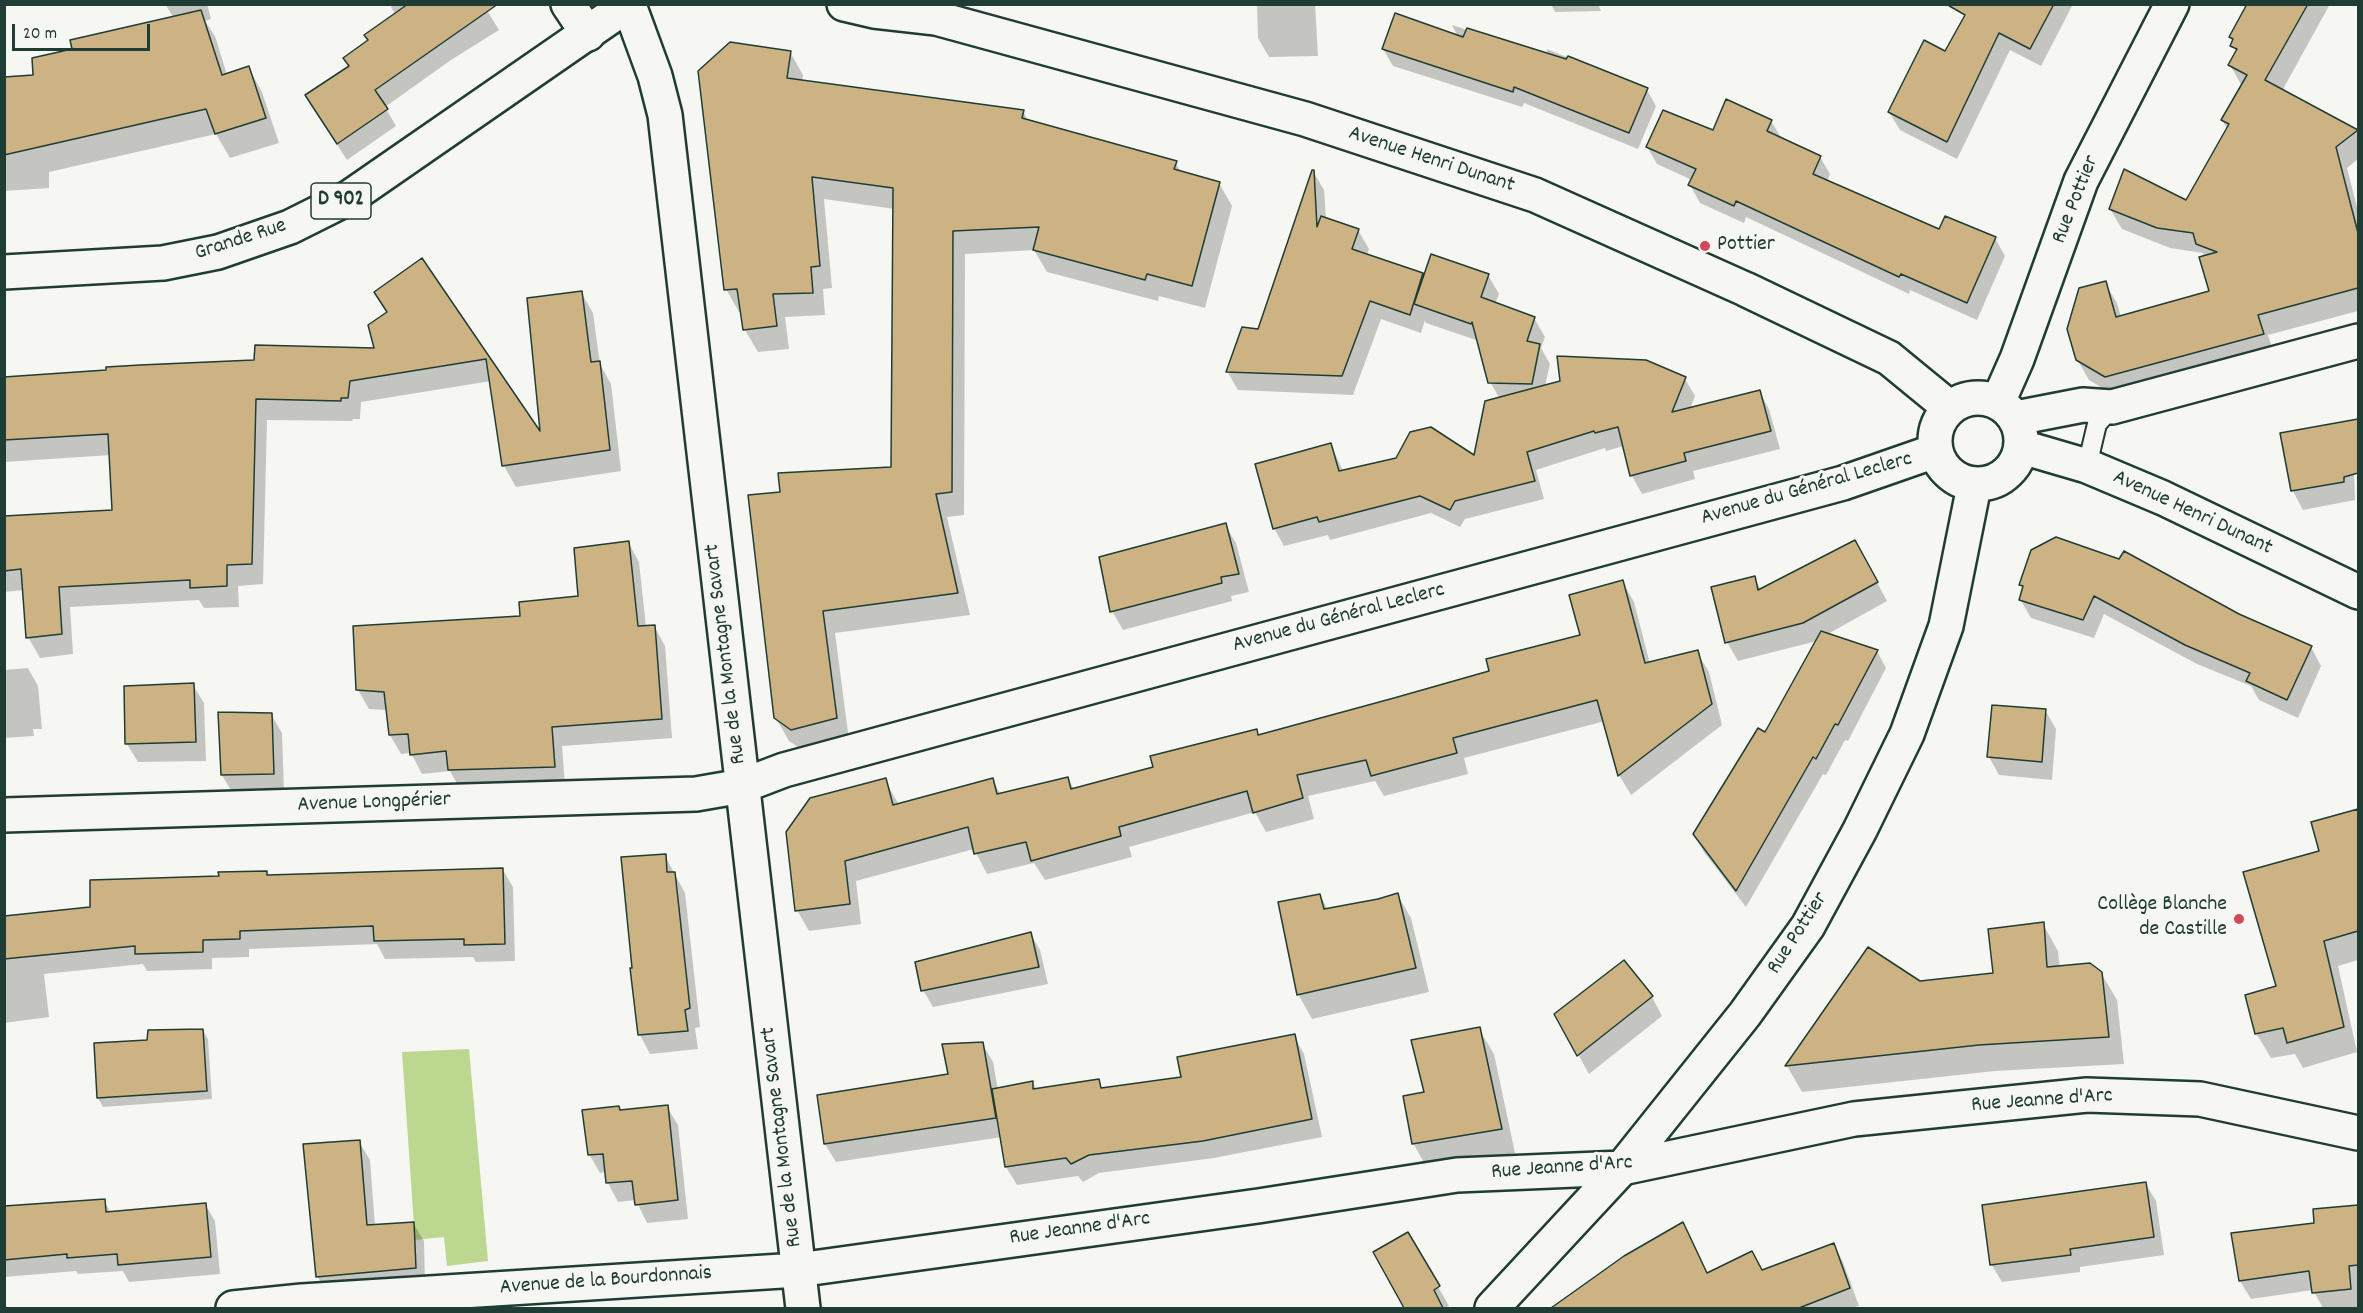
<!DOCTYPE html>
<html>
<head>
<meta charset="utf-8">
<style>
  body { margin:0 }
  #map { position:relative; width:2363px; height:1313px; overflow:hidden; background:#f6f6f2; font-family:Dekko,sans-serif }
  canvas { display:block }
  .frame { position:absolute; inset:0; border:6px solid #1f3d34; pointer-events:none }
  .scale { position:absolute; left:12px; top:24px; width:138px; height:27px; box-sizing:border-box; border:3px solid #1f3d34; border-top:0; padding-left:8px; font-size:18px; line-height:21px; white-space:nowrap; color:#1f3d34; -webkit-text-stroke:4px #f6f6f2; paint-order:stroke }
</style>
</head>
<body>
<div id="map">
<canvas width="2363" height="1313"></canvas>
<div class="frame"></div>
<div class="scale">20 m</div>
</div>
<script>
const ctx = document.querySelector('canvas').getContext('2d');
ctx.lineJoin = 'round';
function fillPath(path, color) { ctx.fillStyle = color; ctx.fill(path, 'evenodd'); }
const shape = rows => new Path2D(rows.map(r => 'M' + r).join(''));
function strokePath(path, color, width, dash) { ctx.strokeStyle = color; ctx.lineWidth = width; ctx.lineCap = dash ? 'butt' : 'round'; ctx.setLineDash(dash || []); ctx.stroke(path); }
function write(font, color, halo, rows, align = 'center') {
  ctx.font = font + ' Dekko,sans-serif'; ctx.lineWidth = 6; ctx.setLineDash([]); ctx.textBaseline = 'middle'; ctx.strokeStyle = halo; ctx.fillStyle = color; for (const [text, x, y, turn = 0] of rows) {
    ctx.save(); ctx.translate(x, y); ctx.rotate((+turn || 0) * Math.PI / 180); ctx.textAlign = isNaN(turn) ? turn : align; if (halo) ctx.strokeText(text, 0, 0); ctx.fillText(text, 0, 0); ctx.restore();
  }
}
const green = shape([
  [469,1049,488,1261,447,1266,444,1237,415,1240,402,1052]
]);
const shadow = shape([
  [165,4,207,4,211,19,205,21,215,36,227,75,248,67,262,92,279,143,230,158,216,134,49,172,49,188,4,191,4,77,34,76,73,50,174,18],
  [395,4,483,4,499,30,451,60,385,107,396,126,347,160,316,112,370,41,396,15,391,7],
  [1257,4,1315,4,1318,56,1269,57,1258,38],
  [1551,4,1598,4,1601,11,1555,12],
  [1972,4,2073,4,2041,66,2010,50,1957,159,1900,130,1889,112,1946,53],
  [2249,4,2330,4,2282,91,2358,133,2358,159,2347,168,2358,211,2358,311,2268,335,2274,354,2117,397,2089,380,2077,359,2105,283,2117,303,2121,317,2211,292,2203,253,2170,248,2122,229,2110,209,2187,202,2228,130,2222,120,2242,86,2230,65,2236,53,2231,37],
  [1452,25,1547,55,1547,49,1647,90,1656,106,1638,149,1524,103,1522,107,1393,66,1383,49,1458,37],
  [790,52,803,75,802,82,1023,111,1028,121,1176,163,1181,173,1219,183,1232,206,1205,308,1159,296,1158,301,1047,272,1034,250,965,254,964,515,947,517,970,615,835,633,849,740,805,752,789,741,776,718,781,494,893,468,895,209,824,199,832,288,823,289,825,315,785,317,789,349,758,352,745,330,742,312,739,312,726,289],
  [1771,121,1782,139,1820,157,1830,174,1827,182,1939,231,1995,238,2005,256,1977,320,1910,290,1909,294,1746,217,1744,223,1700,203,1690,185,1692,180,1657,164,1647,147],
  [1313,171,1324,190,1326,219,1358,230,1369,249,1367,255,1422,274,1424,278,1488,275,1499,294,1495,304,1534,318,1545,337,1541,348,1550,364,1545,386,1685,379,1695,396,1690,409,1759,391,1769,409,1780,449,1693,471,1695,479,1642,494,1632,476,1624,446,1606,451,1605,448,1536,470,1544,499,1465,519,1460,527,1431,513,1330,540,1328,535,1284,546,1274,528,1331,445,1343,471,1397,460,1475,457,1500,399,1490,382,1479,341,1426,323,1425,320,1421,333,1381,319,1353,395,1238,390,1227,371,1259,331],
  [422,260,542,436,581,292,593,313,600,364,611,384,621,471,516,487,504,466,491,381,361,402,360,419,353,419,352,421,267,420,263,584,238,586,239,607,204,608,199,600,70,607,73,654,40,658,28,637,24,590,4,592,4,518,113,512,111,455,4,462,4,378,255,362,376,349,388,313],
  [2282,434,2353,442,2355,500,2303,510,2293,491],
  [1225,525,1236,543,1249,592,1231,596,1232,601,1123,630,1112,611],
  [628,542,639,562,646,627,654,626,665,646,672,738,562,746,565,786,460,789,450,771,422,774,411,753,401,754,390,735,388,710,369,709,358,690,522,618,580,597],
  [1865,560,1887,601,1826,635,1877,651,1886,668,1848,741,1845,740,1826,775,1823,774,1746,907,1704,852,1694,834,1766,734,1817,641,1738,661,1727,642,1754,577,1761,590],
  [2120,561,2311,647,2321,666,2298,718,2259,700,2251,686,2197,664,2104,614,2094,638,2031,618,2020,599,2024,590,2021,585],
  [1622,581,1634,602,1650,664,1697,652,1709,672,1722,725,1631,795,1619,775,1605,721,1464,758,1468,774,1384,796,1375,781,1308,796,1314,819,1266,832,1255,812,1129,847,1132,857,1045,880,1034,863,987,874,974,849,856,881,861,924,809,931,797,910,885,780,899,805,992,779,1001,795,1067,778,1074,789,1155,768,1256,730,1259,736,1491,672,1582,637],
  [28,668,38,686,42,729,33,729,34,736,4,738,4,670],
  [193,685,204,703,206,761,138,762,127,744],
  [2045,710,2056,729,2052,780,1999,775,1989,757],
  [271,714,282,733,284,792,233,794,222,775],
  [2358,811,2358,960,2338,966,2357,1052,2303,1068,2295,1054,2271,1058,2256,1033,2278,987,2320,852,2313,823],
  [665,856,685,893,700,1027,695,1028,698,1049,650,1054,640,1035,633,969],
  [503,870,513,887,515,961,476,962,473,957,385,959,377,944,249,949,249,957,212,958,212,969,147,971,143,964,44,974,49,1017,4,1023,4,917,92,908,220,878,266,873,268,876],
  [1397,894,1411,918,1429,992,1312,1019,1298,994,1320,895,1328,910,1378,900],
  [2043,924,2058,951,2060,968,2101,973,2117,1000,2124,1064,1995,1071,1802,1092,1787,1066,1920,982,1995,974],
  [1030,933,1040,950,1048,984,933,1007,923,990],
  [1652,997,1662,1016,1589,1074,1556,1014],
  [1479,1029,1494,1054,1515,1153,1427,1168,1413,1143,1426,1093],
  [203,1030,208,1039,212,1099,103,1107,98,1098,149,1041],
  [1294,1036,1304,1054,1322,1137,1214,1158,1099,1173,1083,1182,1078,1176,1017,1185,1006,1167,1002,1137,836,1162,825,1144,949,1075,982,1043,993,1062,998,1090,1033,1083,1037,1090,1098,1081,1103,1090,1182,1078],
  [667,1107,678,1125,688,1219,647,1223,636,1200,618,1202,608,1183,606,1172,600,1173,589,1154,620,1112],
  [359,1142,370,1160,375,1226,413,1223,424,1241,425,1285,328,1294,317,1276],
  [2146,1184,2156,1201,2164,1255,2080,1267,2080,1272,2002,1282,1991,1264],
  [104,1201,111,1213,205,1204,215,1221,220,1274,129,1282,123,1271,78,1274,76,1271,4,1277,4,1206],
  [2357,1206,2358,1308,2323,1308,2313,1290,2251,1299,2240,1281,2316,1224],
  [1682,1224,1708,1274,1762,1271,1834,1245,1843,1262,1859,1306,1851,1308,1583,1308,1574,1293],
  [1408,1234,1449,1306,1444,1308,1406,1308,1375,1252]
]);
const building = shape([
  [408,4,498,4,375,90,388,109,337,144,305,95,349,66,343,58,368,40,364,35,408,4],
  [1946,4,2054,4,2030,49,1999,33,1947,142,1888,112,1924,40,1945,51,1965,15,1946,4],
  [2247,4,2308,4,2265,80,2358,130,2336,147,2358,233,2358,288,2258,315,2264,334,2105,377,2076,360,2067,329,2079,288,2106,281,2116,317,2209,291,2199,257,2217,252,2196,244,2193,233,2157,228,2109,209,2124,169,2186,200,2229,124,2221,120,2247,75,2228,65,2237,49,2230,46,2233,39,2229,37,2247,4],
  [201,10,222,75,249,66,266,118,215,134,206,109,4,155,4,77,33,75,32,58,72,49,70,40,201,10],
  [1395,13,1463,37,1467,28,1566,59,1568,56,1648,88,1629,133,1514,87,1513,92,1382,49,1395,13],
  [730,42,791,51,787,78,1024,110,1022,118,1177,161,1174,169,1220,182,1192,286,1147,274,1145,280,1033,250,1039,227,953,231,952,492,936,494,958,593,823,611,837,718,791,730,774,718,748,495,780,492,778,473,891,467,893,188,812,177,820,266,811,267,813,293,773,294,777,326,743,330,737,289,724,290,698,71,730,42],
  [1726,99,1772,120,1767,131,1821,156,1813,174,1939,229,1945,216,1996,237,1967,303,1901,274,1899,277,1736,201,1734,206,1688,185,1696,169,1646,147,1663,110,1713,130,1726,99],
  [1312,170,1314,170,1317,227,1321,216,1359,229,1352,249,1423,273,1410,315,1370,301,1342,376,1226,372,1242,327,1258,329,1312,170],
  [1431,254,1489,274,1481,297,1535,317,1527,341,1540,344,1532,384,1488,383,1472,322,1471,324,1414,304,1431,254],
  [422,258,540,431,527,298,582,291,591,362,600,361,610,450,502,466,486,359,350,381,348,398,341,398,341,401,256,399,252,564,227,565,227,586,190,588,190,580,59,587,62,634,26,638,21,569,4,571,4,516,112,510,108,434,4,440,4,377,106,370,106,367,140,365,254,360,255,345,374,348,368,325,387,312,374,292,422,258],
  [1557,356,1646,360,1686,377,1672,412,1760,390,1771,431,1684,453,1686,461,1630,476,1618,427,1595,433,1594,431,1527,452,1535,481,1455,501,1450,510,1420,496,1319,522,1317,517,1273,529,1255,464,1331,443,1339,471,1396,458,1410,432,1431,427,1474,455,1485,401,1560,381,1557,356],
  [2358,419,2358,473,2344,477,2344,482,2291,491,2280,433,2358,419],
  [1226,523,1239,574,1221,577,1222,583,1110,612,1099,557,1226,523],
  [2056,537,2119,559,2124,551,2239,614,2312,646,2287,700,2246,681,2250,673,2185,645,2094,596,2083,620,2019,600,2023,586,2019,585,2031,550,2056,537],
  [1855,540,1878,582,1803,623,1725,643,1711,587,1755,576,1758,590,1855,540],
  [629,541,638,626,655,625,662,719,552,727,555,767,448,770,446,751,410,755,408,734,389,735,384,692,356,690,353,626,520,616,519,602,578,596,574,548,629,541],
  [1623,580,1645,663,1698,650,1712,704,1618,776,1597,700,1453,738,1457,753,1371,776,1366,760,1297,775,1303,798,1253,813,1247,791,1119,827,1121,836,1031,861,1026,842,974,854,968,827,845,861,850,904,795,911,786,832,810,798,886,778,893,805,993,778,997,794,1068,777,1071,789,1153,767,1150,756,1257,729,1258,735,1394,698,1489,671,1486,659,1580,635,1569,595,1623,580],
  [1821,631,1878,650,1838,725,1835,724,1816,759,1813,757,1736,891,1693,834,1758,728,1765,732,1821,631],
  [194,683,196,742,125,744,124,686,194,683],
  [1992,705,2046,709,2042,762,1987,757,1992,705],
  [218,712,272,713,274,774,221,775,218,712],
  [2358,809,2358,931,2324,941,2344,1027,2287,1043,2283,1028,2255,1034,2245,995,2276,986,2243,872,2319,851,2311,822,2358,809],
  [666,854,667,872,675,872,690,1008,685,1010,688,1031,638,1035,630,968,632,968,621,857,666,854],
  [503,868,505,944,464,945,464,939,374,941,373,926,240,931,240,939,203,940,203,952,135,954,135,946,4,959,4,916,90,907,90,880,219,876,218,872,267,871,267,875,503,868],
  [1398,893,1416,968,1297,995,1278,902,1320,894,1324,909,1378,899,1398,893],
  [2044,922,2047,967,2090,963,2102,972,2109,1037,1979,1045,1785,1066,1868,947,1920,981,1993,973,1988,929,2044,922],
  [1031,932,1039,967,921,991,915,962,1031,932],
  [1624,960,1653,996,1577,1056,1554,1014,1624,960],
  [1480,1027,1502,1129,1412,1144,1403,1096,1424,1092,1411,1040,1480,1027],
  [203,1029,207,1091,97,1098,94,1043,147,1040,148,1030,203,1029],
  [1295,1034,1312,1119,1203,1141,1089,1155,1071,1164,1066,1158,1005,1167,992,1089,1033,1081,1033,1089,1099,1079,1101,1088,1181,1077,1177,1057,1295,1034],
  [983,1042,996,1118,824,1144,817,1095,948,1074,942,1044,983,1042],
  [668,1105,678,1200,635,1205,632,1181,606,1183,603,1154,588,1155,582,1110,619,1106,620,1110,668,1105],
  [360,1140,367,1225,414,1222,416,1268,316,1277,303,1144,360,1140],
  [2146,1182,2154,1237,2070,1249,2071,1255,1990,1265,1982,1205,2146,1182],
  [105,1199,106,1212,206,1203,211,1257,118,1265,117,1254,67,1258,67,1254,4,1260,4,1206,105,1199],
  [2358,1205,2358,1265,2349,1266,2351,1289,2312,1293,2309,1271,2239,1281,2231,1233,2314,1223,2313,1209,2358,1205],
  [1683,1222,1707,1273,1752,1251,1762,1270,1834,1243,1850,1288,1799,1308,1551,1308,1624,1256,1683,1222],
  [1408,1232,1440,1286,1434,1290,1443,1308,1404,1308,1373,1252,1408,1232]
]);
const service = shape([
  [2087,466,2097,424,2112,407]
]);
const minor = shape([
  [568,4,588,34],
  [844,4,874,11,936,18,1305,119,1535,195,1745,289,1889,358,1950,408],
  [629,5,655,76,665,115,803,1308],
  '1935 441a43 43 0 1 1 86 0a43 43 0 1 1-86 0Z',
  [1998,402,2017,359,2081,181,2172,4],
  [2016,418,2083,405,2112,407,2358,341],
  [2022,447,2087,466,2163,498,2358,592],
  [4,815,696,794,742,786,784,770,1843,483,1935,451],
  [233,1308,302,1301,798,1270,1258,1206,1457,1175,1622,1168,1854,1119,2087,1095,2200,1099,2358,1133],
  [1492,1308,1622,1168,1745,1014,1808,926,1860,830,1907,734,1946,626,1974,486]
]);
const primary = shape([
  [4,272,163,263,218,252,290,227,350,197,629,4]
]);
const markers = [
  [1705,246,6,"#d1495b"],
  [2239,919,6,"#d1495b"]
];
const shields = [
  [341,201,60]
];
const shieldNames = [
  ["D 902",341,201]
];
const streetNames = [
  ["Avenue Henri Dunant",1431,161,18],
  ["Rue Pottier",2077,200,-68],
  ["Grande Rue",241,241,-18],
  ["Avenue du Général Leclerc",1807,490,-16],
  ["Avenue Henri Dunant",2192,514,25],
  ["Avenue du Général Leclerc",1339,619,-15],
  ["Rue de la Montagne Savart",727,654,-97],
  ["Avenue Longpérier",374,804,-2],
  ["Rue Pottier",1799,934,-57],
  ["Rue Jeanne d'Arc",2042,1102,-4],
  ["Rue de la Montagne Savart",783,1137,-97],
  ["Rue Jeanne d'Arc",1562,1169,-4],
  ["Rue Jeanne d'Arc",1080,1230,-8],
  ["Avenue de la Bourdonnais",606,1282,-4]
];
const poiNames = [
  ["Pottier",1717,246],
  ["Collège Blanche",2227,906,"right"],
  ["de Castille",2227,931,"right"]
];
fillPath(green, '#bcd890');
fillPath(shadow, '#0003');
fillPath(building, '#cdb383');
strokePath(building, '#1f3d34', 1.5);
strokePath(service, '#1f3d34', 22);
strokePath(minor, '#1f3d34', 38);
strokePath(primary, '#1f3d34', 38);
strokePath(service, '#f6f6f2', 18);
strokePath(minor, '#f6f6f2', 33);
strokePath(primary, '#f6f6f2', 33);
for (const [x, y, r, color] of markers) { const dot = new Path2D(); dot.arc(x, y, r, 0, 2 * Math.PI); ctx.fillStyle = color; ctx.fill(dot); strokePath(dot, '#f6f6f2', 2); }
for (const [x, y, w] of shields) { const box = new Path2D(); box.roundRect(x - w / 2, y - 18, w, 36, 4.5); ctx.fillStyle = '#f6f6f2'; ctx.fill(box); strokePath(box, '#1f3d34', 1.5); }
write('bold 21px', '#1f3d34', null, shieldNames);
write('22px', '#1f3d34', '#f6f6f2', streetNames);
write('22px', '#1f3d34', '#f6f6f2', poiNames, 'left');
</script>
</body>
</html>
